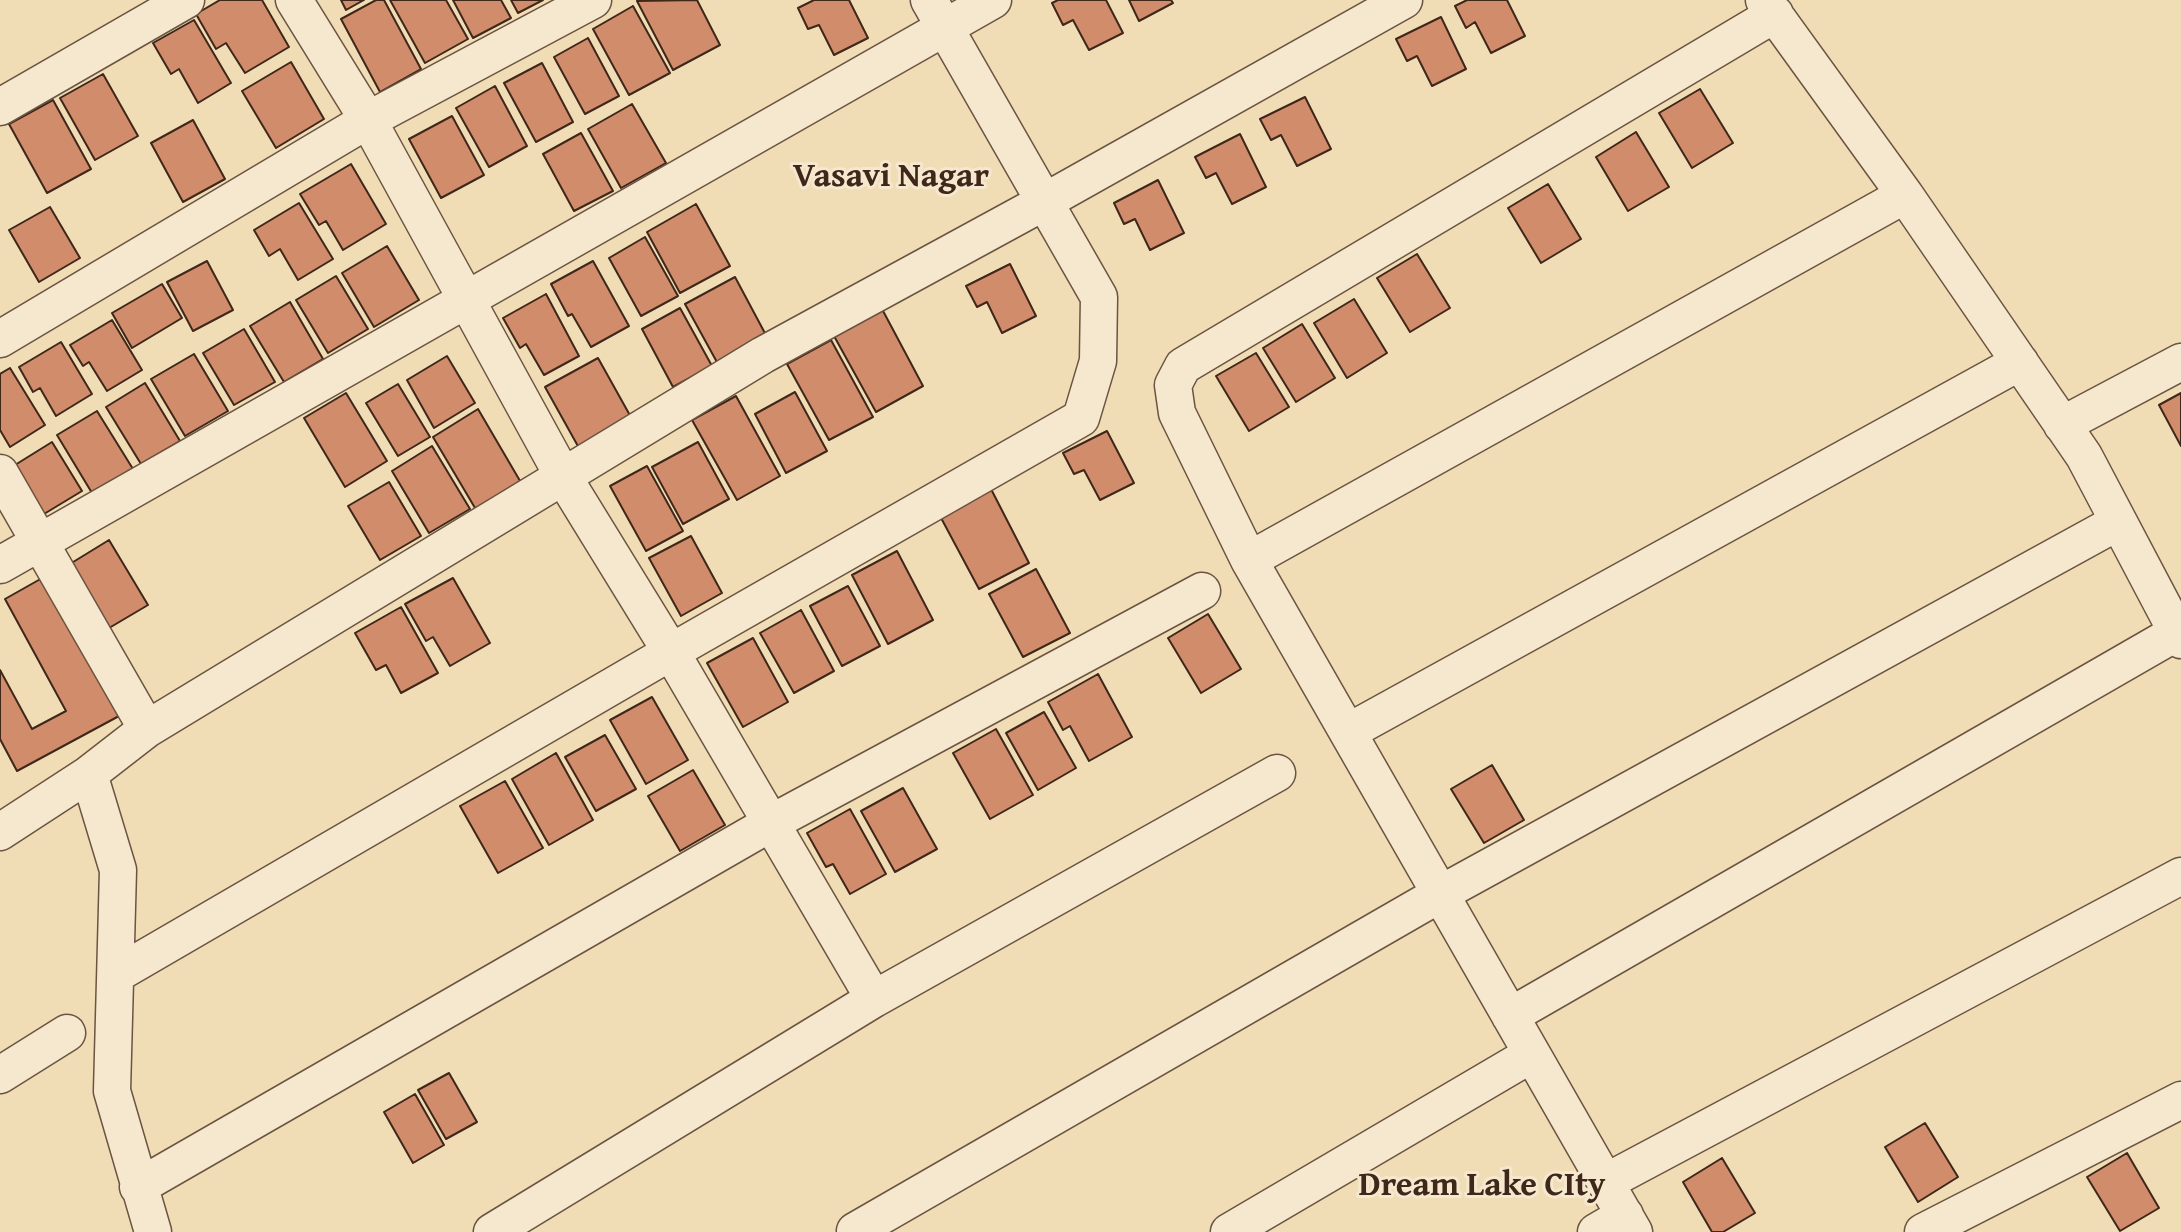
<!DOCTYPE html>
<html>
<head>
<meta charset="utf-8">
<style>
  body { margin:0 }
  canvas { display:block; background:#f0dcb5 }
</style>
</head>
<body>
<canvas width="2181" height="1232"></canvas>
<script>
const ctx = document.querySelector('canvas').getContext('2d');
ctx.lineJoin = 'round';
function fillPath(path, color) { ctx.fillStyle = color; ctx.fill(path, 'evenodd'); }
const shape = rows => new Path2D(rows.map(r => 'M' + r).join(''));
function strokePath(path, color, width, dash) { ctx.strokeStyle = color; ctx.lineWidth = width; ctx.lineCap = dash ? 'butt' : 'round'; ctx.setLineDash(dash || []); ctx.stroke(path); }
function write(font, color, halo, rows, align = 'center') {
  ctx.font = font + ' "Gentium Book Plus",serif'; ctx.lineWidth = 6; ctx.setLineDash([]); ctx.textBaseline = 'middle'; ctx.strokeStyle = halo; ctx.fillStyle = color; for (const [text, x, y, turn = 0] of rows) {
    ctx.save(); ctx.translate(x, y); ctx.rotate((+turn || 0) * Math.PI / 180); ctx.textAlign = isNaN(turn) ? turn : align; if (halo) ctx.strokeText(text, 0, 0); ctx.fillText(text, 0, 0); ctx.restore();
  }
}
const building = shape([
  [220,0,262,0,289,47,245,73,226,43,216,49,196,14,220,0],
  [341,0,364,0,346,10,341,0],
  [376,0,384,0,421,69,380,92,341,19,376,0],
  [390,0,446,0,468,39,425,63,390,0],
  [453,0,501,0,511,18,473,38,453,0],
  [511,0,543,0,518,13,511,0],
  [697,0,720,45,673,70,637,1,697,0],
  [814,0,849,0,868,38,834,55,819,25,808,29,798,8,814,0],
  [1058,0,1106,0,1123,33,1089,50,1073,20,1063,25,1052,3,1058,0],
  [1129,0,1171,0,1173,3,1139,21,1129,0],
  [1467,0,1507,0,1525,36,1491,53,1475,22,1466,28,1455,6,1467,0],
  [633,6,670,73,629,95,593,29,633,6],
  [1441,17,1466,69,1432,86,1417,56,1407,61,1396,39,1441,17],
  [194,20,231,83,198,103,179,69,171,74,153,43,194,20],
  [588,38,619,96,585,114,554,57,588,38],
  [291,62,324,119,276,148,242,91,291,62],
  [542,63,573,122,536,142,504,83,542,63],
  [103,74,138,136,95,160,60,98,103,74],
  [495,86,527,146,489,167,456,108,495,86],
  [1700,89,1733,143,1692,168,1659,113,1700,89],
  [1305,97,1331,149,1297,166,1281,135,1271,140,1260,119,1305,97],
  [53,100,91,169,47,193,9,124,53,100],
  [632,104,666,163,621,188,588,129,632,104],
  [452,116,484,175,441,198,409,139,452,116],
  [193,120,225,179,183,202,151,143,193,120],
  [1636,132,1669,187,1628,211,1596,157,1636,132],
  [581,133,613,191,574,211,543,154,581,133],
  [1240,134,1266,187,1232,204,1216,173,1206,178,1195,157,1240,134],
  [351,164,386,224,343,250,326,221,319,225,300,194,351,164],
  [1158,180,1184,233,1150,250,1135,219,1124,224,1114,203,1158,180],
  [1548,184,1581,239,1541,263,1508,208,1548,184],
  [299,203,333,259,298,280,280,249,269,256,254,230,299,203],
  [696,204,730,266,680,293,647,232,696,204],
  [50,207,80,258,39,282,9,230,50,207],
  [645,237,678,296,641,316,609,258,645,237],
  [387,246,419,300,374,327,342,273,387,246],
  [1417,254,1450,308,1410,332,1377,278,1417,254],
  [207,261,233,310,193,331,167,282,207,261],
  [593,261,629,326,591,347,572,314,568,316,551,284,593,261],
  [1010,264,1036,316,1002,333,987,302,977,307,966,286,1010,264],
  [336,276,368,329,328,353,296,300,336,276],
  [735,277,767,337,718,364,685,304,735,277],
  [162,284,182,318,132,348,112,313,162,284],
  [546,294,579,356,544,375,526,344,520,348,503,318,546,294],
  [1354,299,1387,353,1347,378,1314,323,1354,299],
  [290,302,323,359,284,382,250,326,290,302],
  [680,308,712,366,673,387,642,329,680,308],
  [882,309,923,386,876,412,834,336,882,309],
  [112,320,142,370,107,391,89,362,83,366,70,345,112,320],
  [1302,324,1335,378,1296,402,1263,348,1302,324],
  [244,329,275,382,234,405,203,353,244,329],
  [831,340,873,417,829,440,787,364,831,340],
  [61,342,92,394,56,416,40,388,33,392,19,367,61,342],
  [1256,353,1289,407,1249,431,1216,376,1256,353],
  [194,354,228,411,185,436,151,379,194,354],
  [447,356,475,403,434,428,407,380,447,356],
  [598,358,632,419,579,448,545,387,598,358],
  [10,368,45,425,10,447,0,430,0,374,10,368],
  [145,383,180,441,141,464,106,407,145,383],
  [398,384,430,437,398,456,366,403,398,384],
  [795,392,827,451,786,473,755,414,795,392],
  [346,393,387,461,345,487,304,418,346,393],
  [2181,393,2181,446,2159,405,2181,393],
  [736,396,780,476,737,500,692,420,736,396],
  [478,409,523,486,478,513,433,437,478,409],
  [97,411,133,469,92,493,57,435,97,411],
  [1107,431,1134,483,1100,500,1084,470,1074,474,1063,453,1107,431],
  [52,442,82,491,44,514,15,465,52,442],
  [698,442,729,499,683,524,652,467,698,442],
  [432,446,470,509,429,533,392,471,432,446],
  [647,466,683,531,646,551,610,486,647,466],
  [389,482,421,536,380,560,348,506,389,482],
  [991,489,1029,563,979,589,940,516,991,489],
  [691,536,722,593,681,616,649,558,691,536],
  [109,540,148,605,104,631,65,567,109,540],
  [897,551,933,620,888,644,852,575,897,551],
  [1036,569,1070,633,1023,657,989,594,1036,569],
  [44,577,119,716,17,771,0,739,0,670,32,729,66,711,5,599,44,577],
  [453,578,490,643,450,666,433,637,426,641,405,604,453,578],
  [848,586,880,646,842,666,810,606,848,586],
  [401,607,438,673,401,693,386,665,376,670,355,633,401,607],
  [801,610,834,671,794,693,760,633,801,610],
  [1208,614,1241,669,1201,693,1168,638,1208,614],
  [753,638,788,702,743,727,707,663,753,638],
  [1098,674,1132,737,1089,761,1070,726,1063,730,1048,702,1098,674],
  [652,697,688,760,646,784,610,720,652,697],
  [1044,712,1076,768,1038,790,1006,733,1044,712],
  [996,729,1033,795,990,819,953,753,996,729],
  [605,735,636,789,596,811,565,757,605,735],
  [556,753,593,820,549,845,512,779,556,753],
  [1492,765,1524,820,1484,843,1451,789,1492,765],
  [693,770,725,825,680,851,648,796,693,770],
  [505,781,543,848,498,873,460,806,505,781],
  [903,788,937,849,895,872,861,811,903,788],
  [850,809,886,874,850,894,833,864,826,867,807,833,850,809],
  [449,1073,477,1122,446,1139,418,1090,449,1073],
  [415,1094,444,1145,413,1163,384,1112,415,1094],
  [1925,1123,1958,1177,1918,1202,1885,1147,1925,1123],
  [2127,1153,2159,1208,2120,1231,2087,1177,2127,1153],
  [1722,1158,1755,1213,1723,1232,1712,1232,1683,1182,1722,1158]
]);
const minor = shape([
  [294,0,368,120,564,478,671,652,874,999],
  [1764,0,1905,195,2084,456,2181,640],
  [0,107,186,0],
  [0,339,368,120,593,0],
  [2062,425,2181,362],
  [0,473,147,729,89,774,118,870,112,1091,153,1232],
  [1249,560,1905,195],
  [0,565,993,0],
  [147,729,763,355,1044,202,1404,0],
  [1348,732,2020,362],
  [0,832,89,774],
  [117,974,671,652,1081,418,1098,361,1099,297,929,0],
  [1510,1016,2181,630],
  [0,1075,67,1033],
  [1606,1182,2181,876],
  [138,1187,771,823,1202,591],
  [855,1231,1440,894,2118,522],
  [492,1232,874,999,1277,773],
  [1229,1232,1532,1054],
  [1596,1232,1625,1215],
  [1634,1232,1249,560,1177,413,1173,385,1183,366,1775,14],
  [1923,1232,2181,1100]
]);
const neighbourhoodNames = [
  ["Vasavi Nagar",891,177],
  ["Dream Lake CIty",1482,1186]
];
fillPath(building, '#d18c6c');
strokePath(building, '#3f271a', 2);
strokePath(minor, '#6b5441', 39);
strokePath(minor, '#f5e8cf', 36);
write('bold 34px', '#3f271a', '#f5e8cf', neighbourhoodNames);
</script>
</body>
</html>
